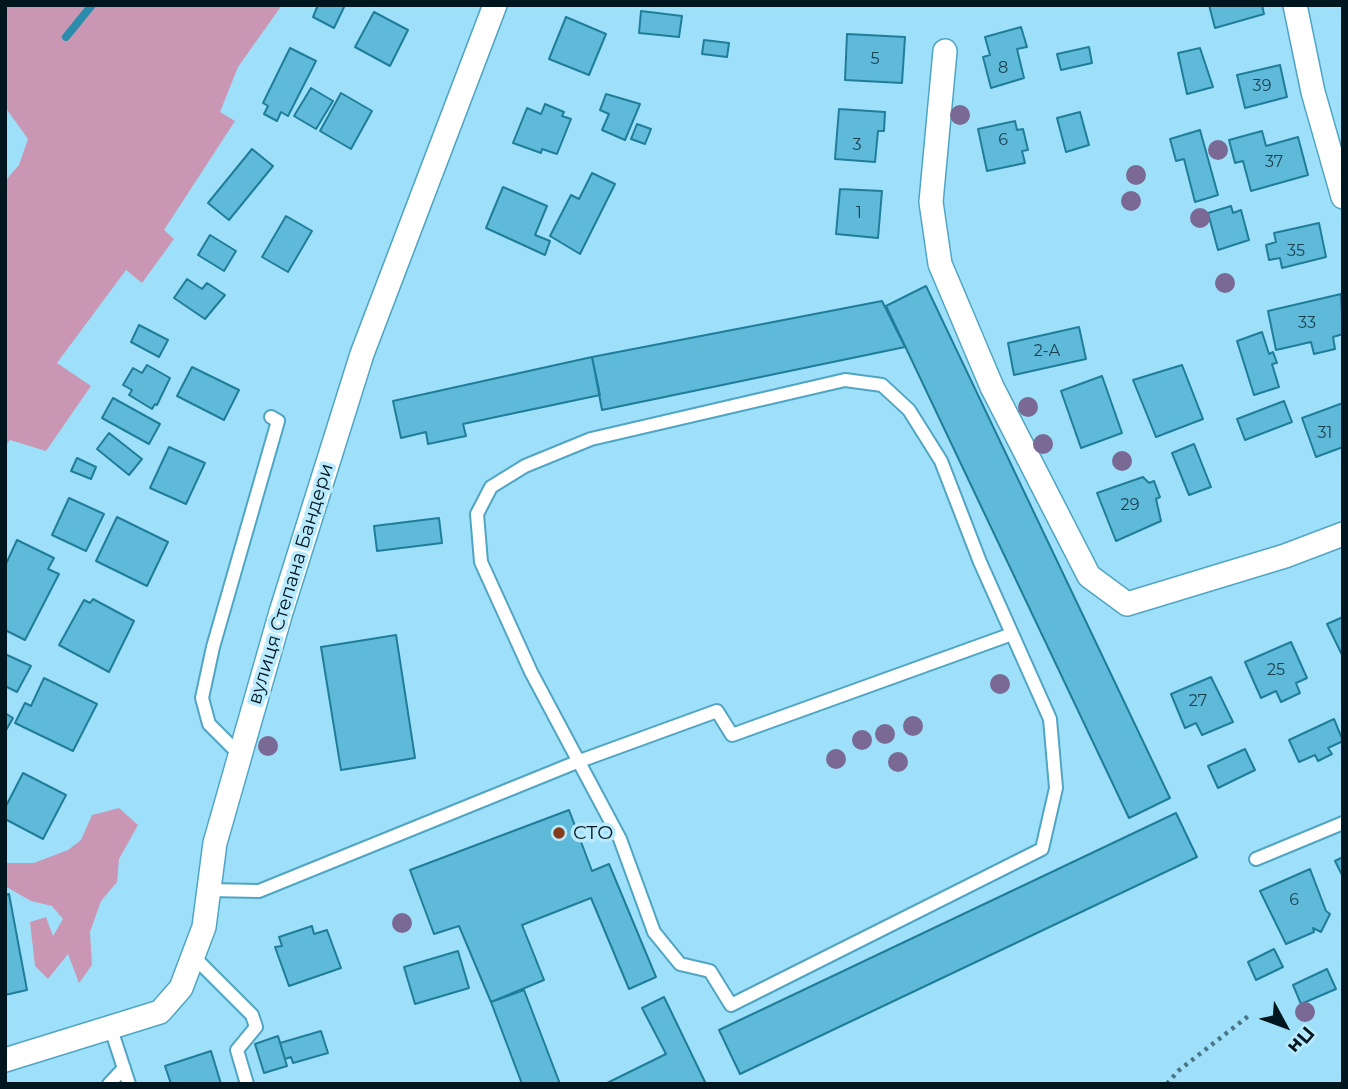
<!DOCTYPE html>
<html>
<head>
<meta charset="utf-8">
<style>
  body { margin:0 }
  #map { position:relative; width:1348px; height:1089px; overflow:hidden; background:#9ee0f9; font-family:Montserrat,sans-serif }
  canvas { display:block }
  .frame { position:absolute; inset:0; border:7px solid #00161e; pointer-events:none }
  .north { position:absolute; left:1250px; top:991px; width:70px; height:70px; -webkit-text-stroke:5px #baeafd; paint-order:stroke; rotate:131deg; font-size:19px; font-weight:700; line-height:28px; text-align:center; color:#00161e }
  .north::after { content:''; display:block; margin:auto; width:24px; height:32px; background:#00161e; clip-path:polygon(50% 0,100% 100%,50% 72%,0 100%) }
</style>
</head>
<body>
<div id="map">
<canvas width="1348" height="1089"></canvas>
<div class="frame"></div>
<div class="north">Пн</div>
</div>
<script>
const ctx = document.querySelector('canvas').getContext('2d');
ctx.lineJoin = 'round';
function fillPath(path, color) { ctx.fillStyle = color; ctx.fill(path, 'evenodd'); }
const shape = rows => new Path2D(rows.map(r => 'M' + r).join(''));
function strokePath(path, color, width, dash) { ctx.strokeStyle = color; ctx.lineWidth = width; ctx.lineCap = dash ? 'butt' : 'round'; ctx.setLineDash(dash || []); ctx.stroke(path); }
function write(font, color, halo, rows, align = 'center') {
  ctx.font = font + ' Montserrat,sans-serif'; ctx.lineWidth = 7; ctx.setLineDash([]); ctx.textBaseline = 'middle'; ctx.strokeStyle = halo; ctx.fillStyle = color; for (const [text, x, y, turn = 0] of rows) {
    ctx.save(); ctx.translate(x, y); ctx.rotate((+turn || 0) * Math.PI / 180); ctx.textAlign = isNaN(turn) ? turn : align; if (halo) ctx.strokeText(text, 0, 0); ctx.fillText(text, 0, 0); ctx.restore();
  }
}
const green = shape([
  [5,5,282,5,238,67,220,112,235,121,164,230,174,239,142,283,126,270,57,363,91,386,46,451,10,440,5,447,5,181,19,165,28,139,5,107],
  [119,808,138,825,119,859,117,882,101,901,90,932,92,965,79,983,68,954,48,979,35,966,30,922,46,917,53,936,63,919,52,906,31,901,5,886,5,863,34,863,68,850,81,840,92,815]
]);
const stream = shape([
  [66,37,92,5]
]);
const building = shape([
  [318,5,345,5,334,28,313,17,318,5],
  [1209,5,1262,5,1264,14,1215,28,1209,5],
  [641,11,682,16,679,37,639,33,641,11],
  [374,12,408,30,390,66,355,47,374,12],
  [566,17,606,34,589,75,549,59,566,17],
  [1021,27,1027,47,1017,49,1024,78,991,88,983,57,990,55,985,37,1021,27],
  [847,34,905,37,902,83,845,80,847,34],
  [704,40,729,43,727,57,702,54,704,40],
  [1089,47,1092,63,1061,70,1057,54,1089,47],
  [290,48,316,61,288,116,281,112,277,121,264,114,268,106,263,103,290,48],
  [1200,48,1213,87,1187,94,1178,53,1200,48],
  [1280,65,1287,97,1245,108,1237,75,1280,65],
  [311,88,333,101,316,129,294,116,311,88],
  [341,93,372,111,351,149,320,131,341,93],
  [606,94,640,104,625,140,602,130,609,114,600,110,606,94],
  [545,104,564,112,562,116,571,119,557,154,542,149,541,153,513,143,527,108,541,114,545,104],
  [839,109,885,112,884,131,878,131,875,162,835,159,839,109],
  [1080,112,1089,145,1066,152,1057,118,1080,112],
  [1015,121,1017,130,1023,129,1028,150,1022,151,1025,163,987,171,978,129,1015,121],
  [637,124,651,129,645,144,631,139,637,124],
  [1200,130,1218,195,1195,202,1184,159,1176,161,1170,139,1200,130],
  [1262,131,1266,146,1298,137,1308,175,1251,191,1243,161,1235,163,1229,140,1262,131],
  [252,149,273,166,229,220,208,203,252,149],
  [592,173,615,184,580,254,550,236,571,195,579,199,592,173],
  [503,187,547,206,535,235,550,241,545,255,486,228,503,187],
  [840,189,882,191,878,238,836,234,840,189],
  [1231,206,1233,213,1241,210,1249,240,1218,250,1208,213,1231,206],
  [286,216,312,231,288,272,262,257,286,216],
  [1319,223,1326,257,1282,268,1280,258,1269,260,1266,245,1276,242,1274,233,1319,223],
  [210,235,236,251,224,271,198,255,210,235],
  [187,279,202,289,207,283,225,295,205,319,174,298,187,279],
  [926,286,1170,798,1129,818,886,306,926,286],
  [1341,294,1343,334,1333,337,1335,349,1314,354,1311,342,1276,350,1268,311,1341,294],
  [882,301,905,347,602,410,592,357,882,301],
  [139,325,168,340,159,357,131,342,139,325],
  [1079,327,1086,359,1014,375,1008,343,1079,327],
  [1262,332,1269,354,1273,352,1277,363,1272,364,1279,387,1254,395,1237,341,1262,332],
  [592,357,600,395,463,424,466,436,428,444,426,432,401,438,393,401,592,357],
  [147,365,170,378,157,405,155,404,152,409,129,395,132,390,123,385,133,368,142,373,147,365],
  [1182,365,1203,419,1156,437,1133,380,1182,365],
  [192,367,239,390,224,420,177,396,192,367],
  [1102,376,1122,433,1081,448,1061,391,1102,376],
  [113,398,160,424,149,444,102,418,113,398],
  [1284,401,1292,422,1245,440,1237,419,1284,401],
  [1343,403,1343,447,1316,457,1302,418,1343,403],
  [109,433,142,459,129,475,97,449,109,433],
  [1194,444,1211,487,1189,495,1172,453,1194,444],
  [169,447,205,463,186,504,150,488,169,447],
  [77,458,96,467,91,479,71,471,77,458],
  [1143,477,1149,483,1154,481,1160,497,1156,499,1161,521,1116,541,1097,493,1143,477],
  [69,498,104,514,86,551,52,535,69,498],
  [117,517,168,542,147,586,96,561,117,517],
  [439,518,442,543,377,551,374,526,439,518],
  [17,540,54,558,48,569,59,574,25,640,5,630,5,566,17,540],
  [93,599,134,621,109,672,59,645,84,600,90,603,93,599],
  [1343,617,1343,657,1327,624,1343,617],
  [396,635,415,758,341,770,321,647,396,635],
  [1291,642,1307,678,1296,683,1300,693,1281,702,1276,691,1261,698,1245,662,1291,642],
  [5,654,31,666,17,692,5,686,5,654],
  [1211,677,1233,722,1202,735,1196,723,1185,728,1171,694,1211,677],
  [44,678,97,704,73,751,15,723,25,703,31,706,44,678],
  [5,713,13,718,5,732,5,713],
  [1334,719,1343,741,1328,748,1332,754,1318,761,1315,755,1299,762,1289,740,1334,719],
  [1245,749,1255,770,1218,788,1208,766,1245,749],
  [23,773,66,795,43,839,5,819,5,808,23,773],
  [569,810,592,871,609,864,656,977,629,989,591,898,522,925,544,980,491,1002,459,926,434,934,410,870,569,810],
  [1176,813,1197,857,740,1074,719,1030,1176,813],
  [1343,857,1343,877,1335,861,1343,857],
  [1310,869,1326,911,1330,914,1321,932,1313,928,1314,932,1286,944,1260,891,1310,869],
  [9,894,27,990,5,995,5,895,9,894],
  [312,926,314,934,327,930,341,968,289,986,275,947,282,946,279,937,312,926],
  [1274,949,1283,967,1256,980,1248,962,1274,949],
  [458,951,469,988,415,1004,404,967,458,951],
  [1327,969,1336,989,1301,1004,1293,985,1327,969],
  [524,990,560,1084,522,1084,491,1002,524,990],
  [664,997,706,1084,605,1084,666,1054,642,1008,664,997],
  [321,1031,328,1053,293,1063,291,1057,285,1059,280,1043,321,1031],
  [278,1036,287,1066,264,1073,255,1044,278,1036],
  [211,1051,221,1084,171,1084,165,1066,211,1051]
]);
const path = shape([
  [1167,1084,1178,1071,1251,1014]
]);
const lane = shape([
  [845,380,882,385,909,410,941,461,980,562,1050,719,1056,788,1042,849,731,1005,710,971,680,964,654,932,620,839,531,672,481,562,477,514,491,487,525,466,591,439,845,380],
  [240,755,209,724,202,698,213,647,278,421,271,417],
  [1256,859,1343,823],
  [209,890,259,891,577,762,717,711,732,735,1012,634],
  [193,956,252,1015,256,1027,237,1050,247,1084],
  [111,1029,129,1084],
  [109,1084,124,1068]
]);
const street = shape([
  [1295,5,1313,92,1343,197],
  [945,51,931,202,940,264,992,387,1089,576,1127,604,1285,556,1343,534],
  [5,1060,160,1012,181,988,204,927,215,843,281,612,362,354,495,5]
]);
const trees = [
  [960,115],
  [1218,150],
  [1136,175],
  [1131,201],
  [1200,218],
  [1225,283],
  [1028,407],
  [1043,444],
  [1122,461],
  [1000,684],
  [913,726],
  [885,734],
  [862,740],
  [268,746],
  [836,759],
  [898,762],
  [402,923],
  [1305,1012]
];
const markers = [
  [559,833,7,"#853e1d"]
];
const numberNames = [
  ["5",875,59],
  ["8",1003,68],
  ["39",1262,86],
  ["6",1003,140],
  ["3",857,145],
  ["37",1274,162],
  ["1",859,213],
  ["35",1296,251],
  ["33",1307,323],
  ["2-А",1047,351],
  ["31",1325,433],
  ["29",1130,505],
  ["25",1276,670],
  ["27",1198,701],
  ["6",1294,900]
];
const streetNames = [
  ["вулиця Степана Бандери",291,584,-73]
];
const poiNames = [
  ["СТО",573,833]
];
fillPath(green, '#c997b4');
strokePath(stream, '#2b8cab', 8);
fillPath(building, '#5fbada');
strokePath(building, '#207d9a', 2);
strokePath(lane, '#4fa5c3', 16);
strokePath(street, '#4fa5c3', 26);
strokePath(path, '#4a7585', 4.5, [3.5, 5]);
strokePath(lane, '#fff', 12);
strokePath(street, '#fff', 23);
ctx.fillStyle = '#796994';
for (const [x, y] of trees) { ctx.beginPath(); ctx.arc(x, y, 10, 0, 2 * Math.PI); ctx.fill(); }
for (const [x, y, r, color] of markers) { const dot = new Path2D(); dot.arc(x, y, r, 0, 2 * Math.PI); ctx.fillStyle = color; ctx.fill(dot); strokePath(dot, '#baeafd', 2.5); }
write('16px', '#183f4d', null, numberNames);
write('19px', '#00161e', '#baeafd', streetNames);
write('19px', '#00161e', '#baeafd', poiNames, 'left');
</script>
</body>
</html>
